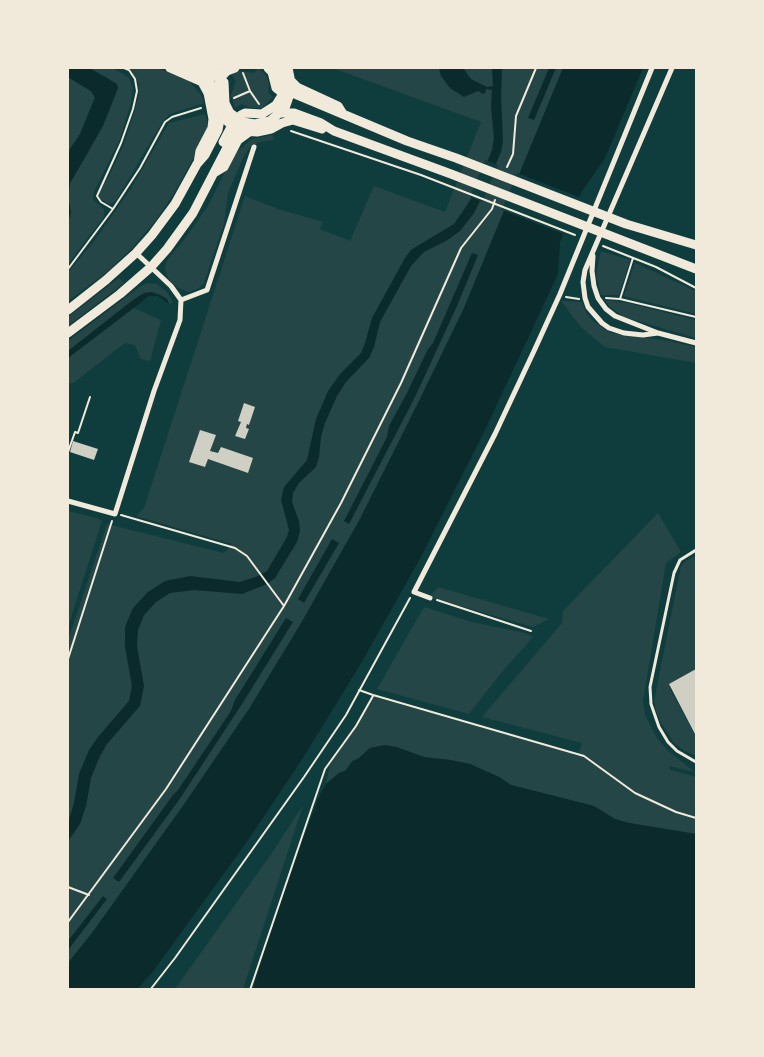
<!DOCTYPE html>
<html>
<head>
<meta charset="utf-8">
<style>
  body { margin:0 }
  #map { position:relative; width:764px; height:1057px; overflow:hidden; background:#0f3d3e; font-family:Karla,sans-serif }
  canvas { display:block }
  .frame { position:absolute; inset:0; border:69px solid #f1e9da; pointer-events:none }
</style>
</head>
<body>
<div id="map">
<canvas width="764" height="1057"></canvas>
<div class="frame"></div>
</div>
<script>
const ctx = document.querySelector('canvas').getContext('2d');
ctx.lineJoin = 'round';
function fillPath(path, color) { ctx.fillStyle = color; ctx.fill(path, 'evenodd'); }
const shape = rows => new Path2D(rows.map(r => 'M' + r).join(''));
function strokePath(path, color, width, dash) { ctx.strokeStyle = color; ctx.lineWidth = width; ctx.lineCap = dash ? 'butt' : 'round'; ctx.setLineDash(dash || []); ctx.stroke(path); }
const green = shape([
  [89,68,113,68,129,78,133,87,131,103,120,139,93,194,93,200,104,209,104,217,68,264,68,223,71,212,68,197,70,183,90,150,110,79],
  [127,68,157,68,189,81,201,95,204,103,170,114,163,121,117,199,113,203,109,204,102,200,99,197,100,192,110,174,124,144,135,110,139,93,138,82],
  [258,68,266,75,269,84,268,93,273,97,263,108,252,108,241,104,235,108,231,95,236,81,232,75,241,71,254,73],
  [336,68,563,68,464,308,420,399,360,519,300,625,249,709,185,803,92,933,68,963,68,640,107,524,224,553,232,544,136,516,144,508,245,196,278,209,323,222,320,229,350,241,374,186,445,212,481,122,338,70],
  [68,77,91,91,95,97,80,134,68,152],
  [205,114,208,125,205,137,173,195,156,220,133,247,106,273,68,301,68,272,92,244,130,190,169,123],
  [272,135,274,140,259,142,250,147,244,156,228,193,224,224,204,283,199,288,189,292,178,288,169,280,166,273,165,267,168,259,184,240,208,206,234,154,252,139],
  [601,251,630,260,619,295,601,295,596,274],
  [635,263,696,291,696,314,624,296],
  [119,278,124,283,68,326,68,317],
  [147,283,157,284,166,291,173,302,169,304,167,299,160,294,144,293,68,351,68,341,141,286],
  [605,300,627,303,696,320,696,338,624,317,610,307],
  [561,301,582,302,586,313,592,320,611,333,669,341,696,347,696,363,605,347,581,327],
  [134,308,161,320,150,361,141,359,135,345,125,343,72,384,68,383,68,358],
  [68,511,97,518,102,521,68,627],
  [658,513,681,552,666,563,643,701,645,715,657,738,667,750,695,772,669,766,670,770,696,777,696,834,629,823,615,819,594,806,511,785,499,777,470,764,450,760,424,757,396,747,385,745,370,748,359,758,352,761,345,771,339,773,326,784,330,765,374,697,565,751,578,756,582,743,482,717,562,623,563,611],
  [696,555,696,573,695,574,696,577,696,672,669,687,696,737,696,756,683,750,674,743,661,723,656,711,654,701,681,566,686,561],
  [438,587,549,619,533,627,429,597],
  [424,607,472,622,525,633,533,637,501,673,469,714,377,689],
  [303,805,243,989,175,989,272,853]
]);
const water = shape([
  [68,68,89,68,117,84,118,88,103,126,70,183,68,197,71,212,68,223,68,152,80,134,95,98,91,91,68,77],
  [439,68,463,68,471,79,487,87,493,86,492,68,502,68,501,96,503,141,501,152,482,197,474,213,460,231,446,241,424,252,411,266,380,322,374,347,369,358,346,382,337,396,325,423,321,437,319,457,316,467,299,483,293,493,292,502,299,521,300,531,297,542,275,578,267,584,242,594,194,590,170,593,156,602,144,615,138,630,137,646,144,686,140,706,107,744,100,756,91,778,86,806,80,824,68,841,68,823,74,803,79,774,89,750,98,737,129,701,132,686,125,647,125,627,133,608,148,592,165,581,190,576,240,582,258,576,267,571,287,537,289,530,281,500,284,487,307,460,316,419,328,391,340,374,361,353,365,343,372,318,405,258,411,250,419,245,454,224,475,193,492,150,494,138,491,107,492,90,486,89,485,93,483,94,478,91,464,97,450,88,441,76],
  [549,68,556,68,534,120,528,118],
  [563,68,643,68,605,158,582,191,560,242,558,274,485,430,422,555,360,665,301,761,244,846,151,974,137,989,68,990,68,963,92,933,185,803,249,709,300,625,360,519,420,399,464,308],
  [472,253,478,255,457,306,415,397,349,524,344,521,387,437,389,426,407,393,428,349,433,343],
  [152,292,167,299,169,304,158,296,149,296,68,358,68,351,133,300,144,293],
  [332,539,339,543,304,603,298,599],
  [286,618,293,622,242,704,179,800,119,882,113,878,173,795,178,790,231,711,235,700],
  [385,745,396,747,424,757,450,760,470,764,499,777,511,785,594,806,615,819,629,823,696,834,696,989,253,990,261,959,302,841,318,799,326,784,339,773,345,771,353,761,359,758,370,748],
  [103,896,107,899,68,950,68,941]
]);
const pier = shape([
  [485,160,498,165,482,202,470,197],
  [517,173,582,198,566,235,502,210]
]);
const building = shape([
  [244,403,255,407,249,425,247,424,246,428,249,429,245,439,235,436,241,422,238,421],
  [200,430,216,435,210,451,218,453,221,447,253,458,248,473,208,459,205,467,189,462],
  [73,441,98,449,94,460,70,452],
  [696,669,696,736,669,684]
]);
const path = shape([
  [243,73,250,91,259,104],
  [234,98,250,91],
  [291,131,421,175,575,235],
  [507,167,513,154,516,116,536,68],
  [113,209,101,202,97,196,121,143,133,109,137,91,135,79,129,70,124,68],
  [603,246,656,267,696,288],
  [68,269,113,209,140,168,165,122,172,117,201,108],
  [566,297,579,299],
  [606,298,620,299,696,317],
  [620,299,633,258],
  [68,452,75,432,78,433,90,397],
  [121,515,235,548,247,556,284,606],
  [437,600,531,631],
  [68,659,112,521],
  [359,690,373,695,584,756,635,793,676,812,696,818],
  [68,887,89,895],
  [68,922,166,789,284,606,341,503,401,383,461,248,492,209,495,200],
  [150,990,175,958,304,777,346,715,410,598],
  [250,990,325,769,356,726,373,696]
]);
const service = shape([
  [696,550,680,560,674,573,650,687,651,704,659,727,668,742,677,751,696,762]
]);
const minor = shape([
  [593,256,592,271,594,286,598,298,606,309,615,316,658,333,696,343],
  [181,300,207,290,254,147],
  [658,333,643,335,624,333,609,328,602,323,588,307,585,298,583,282,585,270,672,68],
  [68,501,115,514,154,391,180,320,181,300,171,286,136,253],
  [430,598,414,592,495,434,534,351,560,294,652,68]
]);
const secondary = shape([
  [170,68,202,82,208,93],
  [183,68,204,76],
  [199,68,214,73,224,82,225,103,230,113,243,122,255,124,270,121,285,108,292,88,288,68],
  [235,68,227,71,223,75,216,89,216,101,219,108,225,119,230,124,243,131,257,132,271,129,282,123,293,120,322,129],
  [268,68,272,72,276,88,285,95],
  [292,82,297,87,338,106,343,114],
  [284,85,295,94,407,141,456,158,626,224,696,245],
  [281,113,294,113,321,123,334,131,451,174,696,269],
  [223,142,232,125,241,115,245,113,262,114,276,105,281,97,284,85,279,68],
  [198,163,200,151,212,128,213,119,208,93,210,80,218,68],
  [214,173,224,167,238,140,249,132],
  [68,310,106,280,136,253,152,235,175,204,197,164,205,155,218,130,221,114],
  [68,333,120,294,151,267,167,249,193,213,235,132,240,127,247,123]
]);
fillPath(green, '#244646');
fillPath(water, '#0a2a2b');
fillPath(pier, '#0f3d3e');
fillPath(building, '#cfcfc3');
strokePath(path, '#f1e9da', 2);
strokePath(service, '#f1e9da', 3);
strokePath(minor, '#f1e9da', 5);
strokePath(secondary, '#f1e9da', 9);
</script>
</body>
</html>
